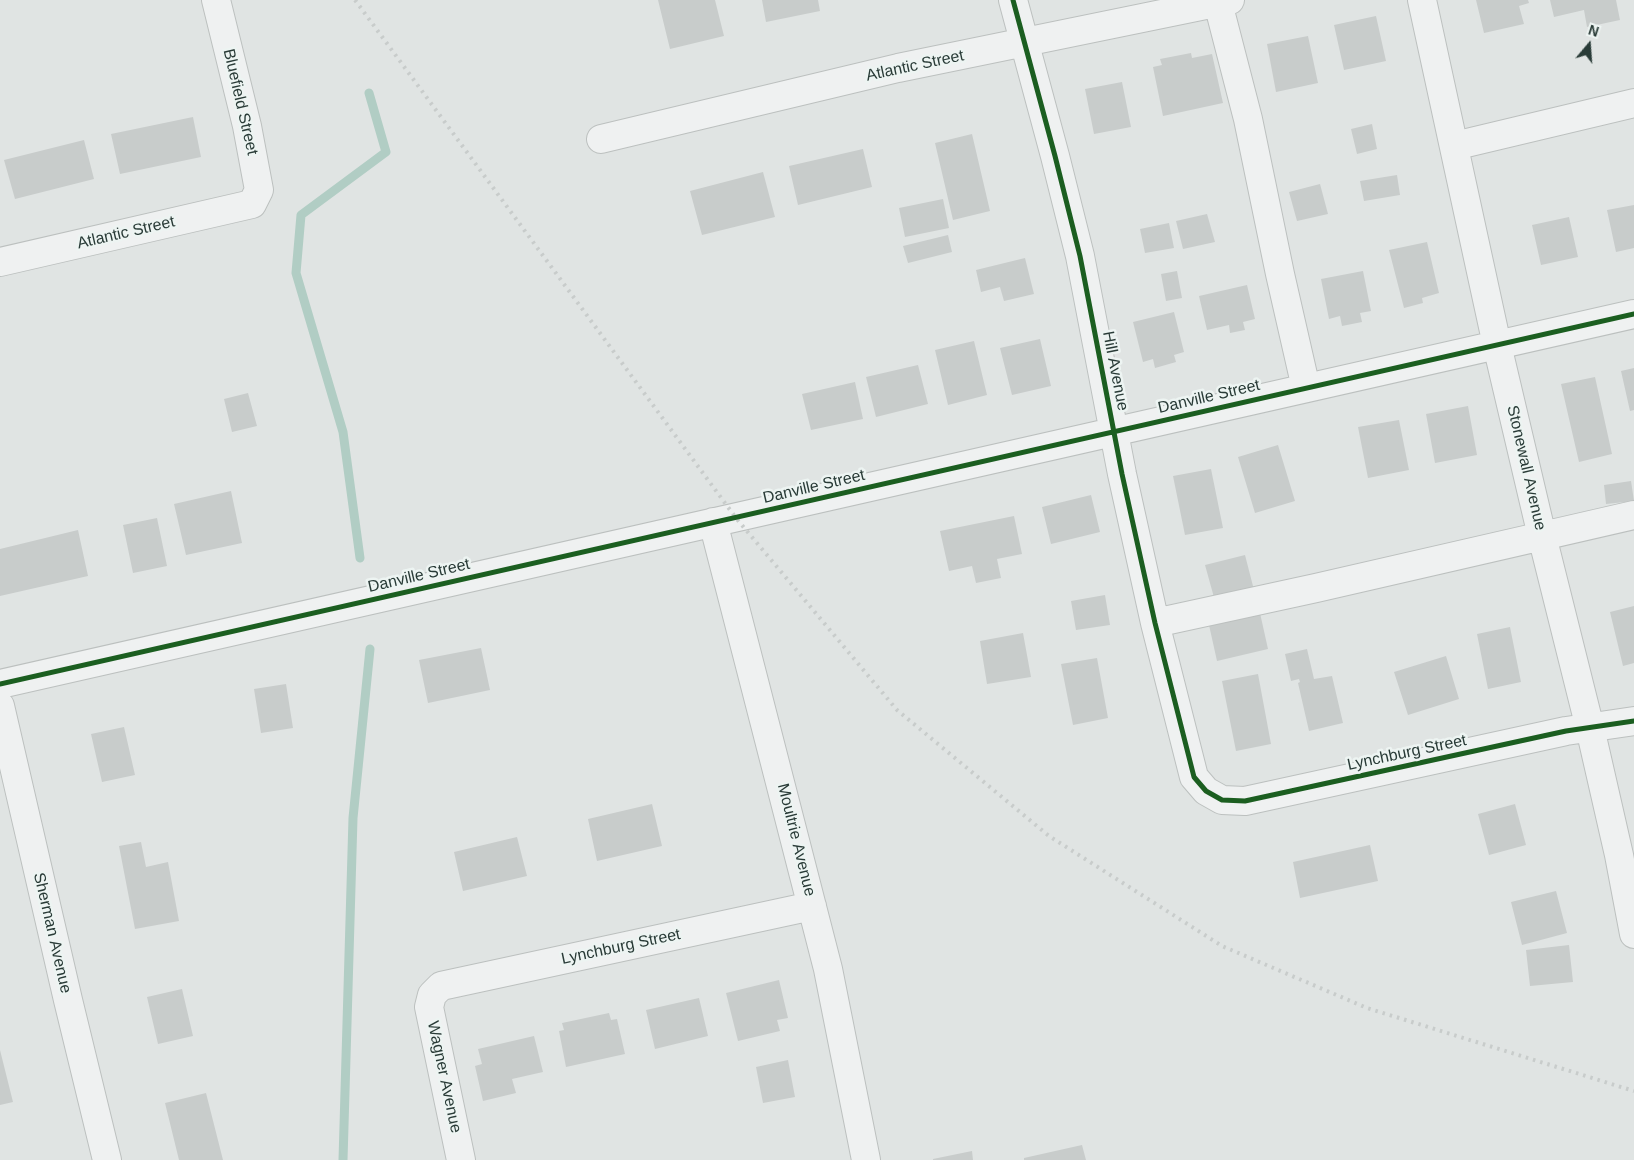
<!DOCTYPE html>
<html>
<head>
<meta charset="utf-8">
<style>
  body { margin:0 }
  #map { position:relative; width:1634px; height:1160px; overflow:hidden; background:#e0e4e3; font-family:Helvetica,sans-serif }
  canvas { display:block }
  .north { position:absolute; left:1564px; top:20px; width:50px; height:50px; -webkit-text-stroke:4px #edf4f2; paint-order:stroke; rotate:18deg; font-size:14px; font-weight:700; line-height:20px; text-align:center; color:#293b37 }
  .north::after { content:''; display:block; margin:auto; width:18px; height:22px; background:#293b37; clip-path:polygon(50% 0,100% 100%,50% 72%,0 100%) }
</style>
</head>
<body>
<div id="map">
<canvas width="1634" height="1160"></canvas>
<div class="north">N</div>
</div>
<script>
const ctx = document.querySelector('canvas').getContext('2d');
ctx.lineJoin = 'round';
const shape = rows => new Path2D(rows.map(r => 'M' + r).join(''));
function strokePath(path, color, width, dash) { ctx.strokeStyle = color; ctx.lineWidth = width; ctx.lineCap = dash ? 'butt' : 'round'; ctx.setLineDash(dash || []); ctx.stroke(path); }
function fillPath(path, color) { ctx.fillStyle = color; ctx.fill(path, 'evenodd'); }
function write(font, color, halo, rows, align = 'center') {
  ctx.font = font + ' Helvetica,sans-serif'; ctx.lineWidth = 5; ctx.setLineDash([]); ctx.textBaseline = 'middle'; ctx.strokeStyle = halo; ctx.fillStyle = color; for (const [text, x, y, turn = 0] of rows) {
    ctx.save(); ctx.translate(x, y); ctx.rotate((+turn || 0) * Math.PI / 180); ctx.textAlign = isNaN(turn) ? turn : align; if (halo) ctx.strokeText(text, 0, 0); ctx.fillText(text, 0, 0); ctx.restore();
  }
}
const stream = shape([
  [360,558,343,432,296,273,301,215,386,152,369,93],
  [343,1160,353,818,370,649]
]);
const building = shape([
  [658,0,715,0,724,36,670,49],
  [762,0,818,0,820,11,766,22],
  [1476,0,1528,0,1529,3,1519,6,1524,24,1484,33],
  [1550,0,1616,0,1620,20,1587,27,1584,10,1554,17],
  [1376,16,1386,61,1344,70,1334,25],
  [1308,36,1318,83,1276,92,1267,44],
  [1191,53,1192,58,1212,54,1223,103,1163,116,1153,67,1162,65,1160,59],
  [1122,82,1131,127,1094,134,1085,89],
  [193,117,201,157,120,174,111,134],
  [1372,124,1377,149,1357,154,1351,129],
  [972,134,990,211,953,220,935,143],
  [84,140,94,179,15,199,4,160],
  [863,149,872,187,798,205,789,166],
  [763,172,775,217,702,235,690,191],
  [1397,175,1400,195,1364,201,1360,181],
  [1320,184,1328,214,1297,221,1289,192],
  [943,199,949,228,905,237,899,208],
  [1634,205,1634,248,1616,252,1607,210],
  [1207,214,1215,242,1183,249,1176,221],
  [1569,217,1578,257,1541,265,1532,225],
  [1169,223,1174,248,1145,253,1140,229],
  [948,235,952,252,908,263,903,246],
  [1427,242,1439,293,1422,298,1423,303,1404,308,1389,250],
  [1025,258,1034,294,1004,301,1000,287,981,292,976,270],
  [1177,271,1182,298,1166,301,1161,274],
  [1363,271,1371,311,1360,313,1362,322,1342,326,1340,316,1329,319,1321,279],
  [1247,285,1255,319,1243,322,1245,330,1230,333,1229,325,1207,330,1199,296],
  [1174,312,1184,352,1174,355,1176,362,1155,368,1153,359,1143,362,1133,322],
  [1040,339,1051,386,1012,395,1000,348],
  [974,341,987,395,948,405,935,350],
  [918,365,928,404,876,417,866,377],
  [1634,368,1634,410,1630,411,1621,371],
  [1595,377,1612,454,1579,462,1561,384],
  [855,382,863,419,811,430,802,394],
  [248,393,257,426,232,432,224,399],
  [1468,406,1477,455,1435,463,1426,414],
  [1399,420,1409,470,1368,478,1358,427],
  [1278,445,1295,501,1255,513,1238,457],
  [1211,469,1223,528,1185,535,1173,476],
  [1631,481,1634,501,1606,504,1604,485],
  [231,491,242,543,186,555,174,504],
  [1091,495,1100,532,1051,544,1042,507],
  [1014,516,1022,554,997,559,1001,578,976,583,972,566,949,571,940,531],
  [157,518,167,566,133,573,123,525],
  [78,530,88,576,0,596,0,549],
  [1245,555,1254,590,1215,601,1205,565],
  [1105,595,1110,625,1076,630,1071,601],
  [1634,606,1634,663,1623,666,1610,612],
  [1260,613,1268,649,1217,661,1209,625],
  [1510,627,1521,682,1488,689,1477,634],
  [1023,633,1031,677,987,684,980,641],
  [481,648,490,690,428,703,419,660],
  [1307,649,1314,679,1332,676,1343,723,1309,731,1298,683,1300,682,1299,679,1291,681,1285,654],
  [1446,656,1459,699,1408,715,1394,672],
  [1097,658,1108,718,1073,725,1061,664],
  [1258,674,1271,744,1236,751,1222,681],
  [286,684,293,728,261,733,254,689],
  [124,727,135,775,102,782,91,734],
  [652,804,662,846,597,861,588,819],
  [1515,804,1526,845,1489,855,1478,814],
  [517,837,527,876,463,891,454,852],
  [141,842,146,867,168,862,179,921,135,929,119,846],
  [1370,845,1378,881,1300,898,1293,862],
  [1556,891,1567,933,1522,945,1511,902],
  [1569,945,1573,982,1530,986,1526,950],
  [779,980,788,1018,777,1020,780,1031,738,1041,726,993],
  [182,989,193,1036,158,1044,147,997],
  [699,998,708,1036,655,1049,646,1010],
  [609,1013,611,1020,617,1019,625,1054,566,1067,559,1031,564,1030,562,1023],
  [534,1036,543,1072,512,1079,516,1093,483,1101,475,1066,482,1064,478,1049],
  [0,1050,13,1102,0,1105],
  [788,1060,795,1097,763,1103,756,1067],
  [206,1093,223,1160,179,1160,165,1103],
  [1082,1145,1086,1160,1024,1160,1024,1158],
  [972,1151,973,1160,933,1160,933,1159]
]);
const minor = shape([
  [1013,0,1055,156,1080,256,1122,474,1155,623,1194,777,1206,791,1222,800,1245,801,1566,731,1634,721],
  [1422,0,1497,345,1542,536,1590,728,1619,855,1634,934],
  [1218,3,1248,119,1280,274,1306,388],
  [601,139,898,68,1230,0],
  [1454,146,1634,103],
  [0,262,252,204,259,190,247,126,216,0],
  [713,522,828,969,866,1160],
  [1155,623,1316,588,1634,515],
  [0,684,1634,314],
  [0,706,68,1000,107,1160],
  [461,1160,429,1007,432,995,441,986,812,906]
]);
const rail = shape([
  [355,0,736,518,897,710,1049,836,1222,946,1367,1008,1634,1091]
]);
const cycleway = shape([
  [1013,0,1055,156,1080,256,1122,474,1155,623,1194,777,1206,791,1222,800,1245,801,1566,731,1634,721],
  [0,684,1634,314]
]);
const streetNames = [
  ["Atlantic Street",915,66,-12],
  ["Bluefield Street",240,102,77],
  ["Atlantic Street",126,233,-13],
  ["Hill Avenue",1115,371,79],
  ["Danville Street",1209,397,-13],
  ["Stonewall Avenue",1526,468,77],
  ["Danville Street",814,487,-13],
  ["Danville Street",419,576,-13],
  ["Lynchburg Street",1407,753,-12],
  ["Moultrie Avenue",796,840,76],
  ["Sherman Avenue",52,933,77],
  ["Lynchburg Street",621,947,-12],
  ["Wagner Avenue",444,1077,78]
];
strokePath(stream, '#b1cdc4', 9);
fillPath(building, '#c8cccb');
strokePath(minor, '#bcc0bf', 30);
strokePath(minor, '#eff1f1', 28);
strokePath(rail, '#c8cccb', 4, [2.5, 5]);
strokePath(cycleway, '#1b5e20', 5);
write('16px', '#293b37', '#edf4f2', streetNames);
</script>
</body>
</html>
